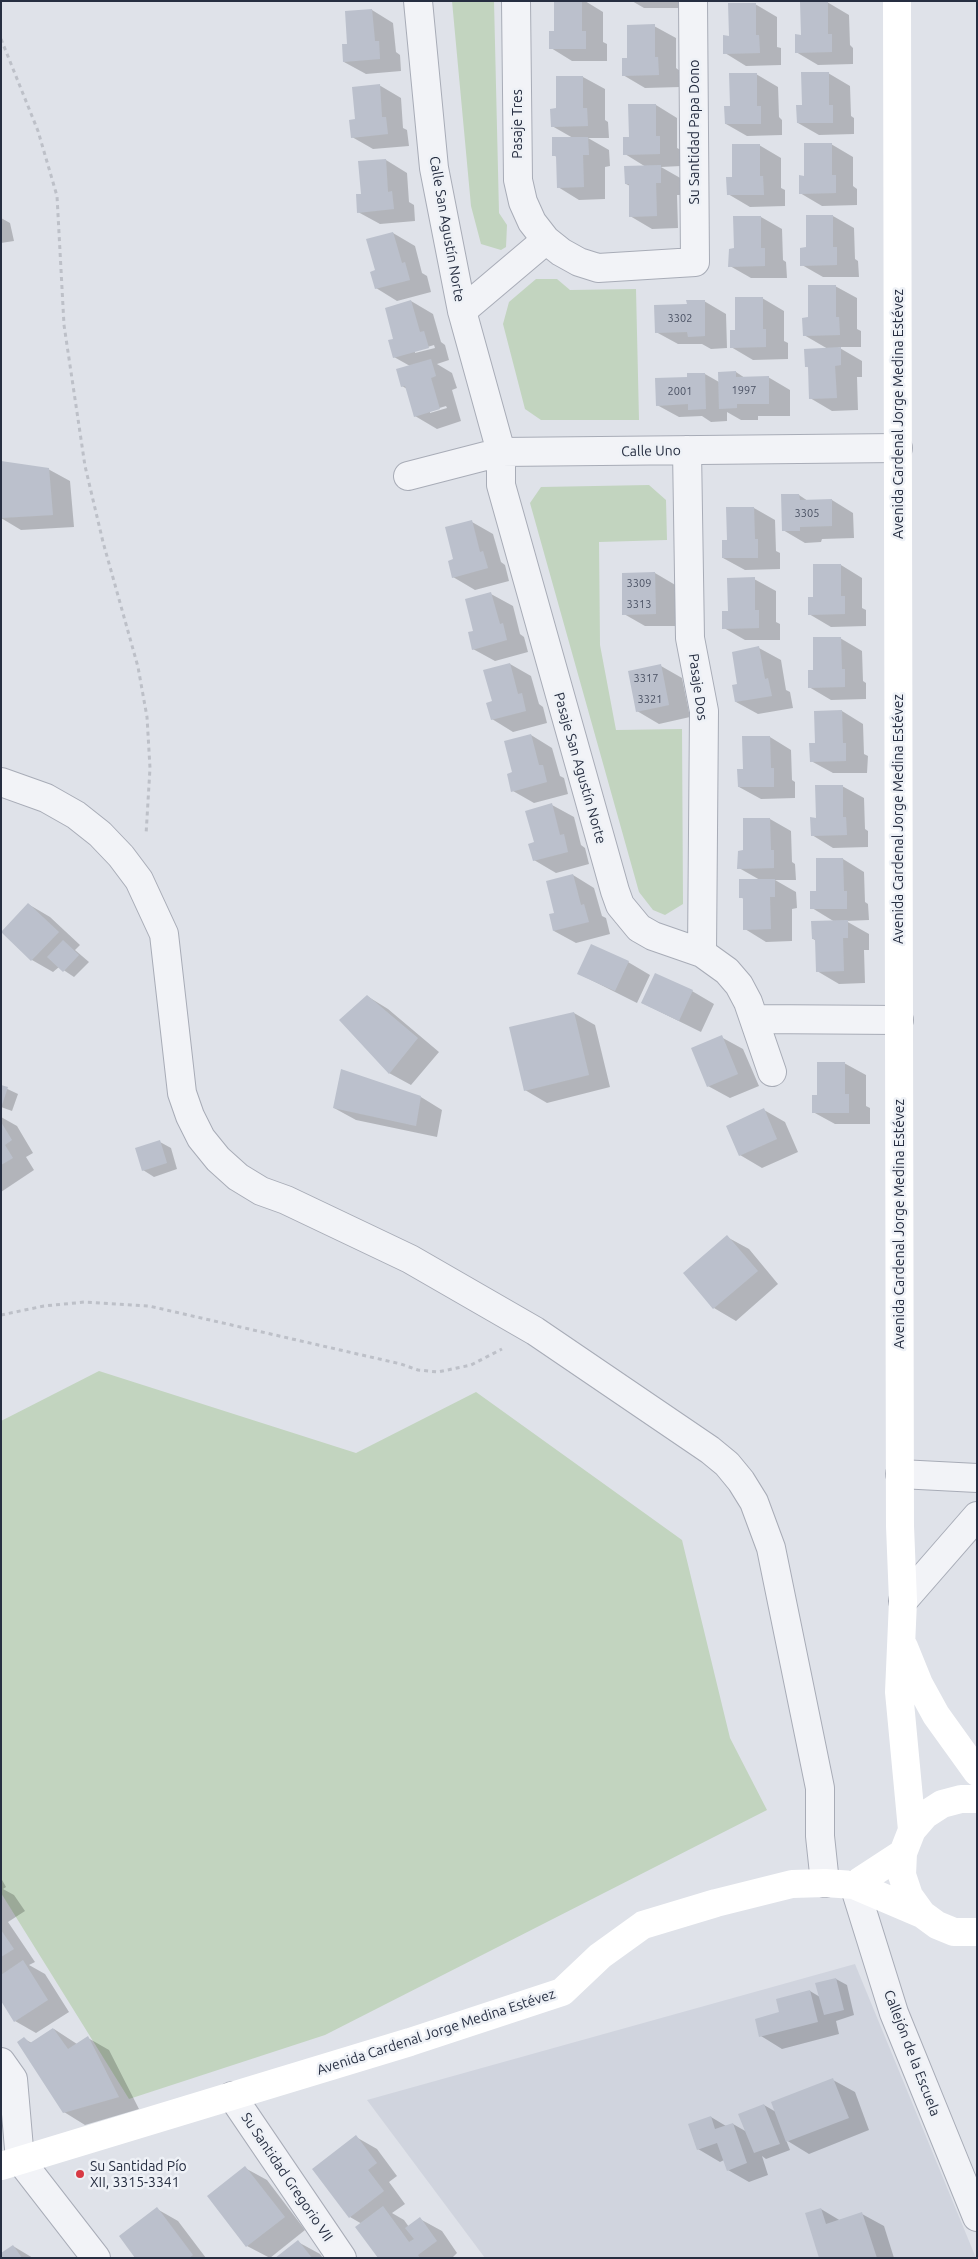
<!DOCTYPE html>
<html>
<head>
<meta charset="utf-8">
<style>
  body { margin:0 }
  #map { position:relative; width:978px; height:2259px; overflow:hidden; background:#dfe2e9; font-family:Ubuntu,sans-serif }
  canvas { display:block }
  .frame { position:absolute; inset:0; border:2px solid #262e41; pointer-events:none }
</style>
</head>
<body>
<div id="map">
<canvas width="978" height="2259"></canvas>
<div class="frame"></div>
</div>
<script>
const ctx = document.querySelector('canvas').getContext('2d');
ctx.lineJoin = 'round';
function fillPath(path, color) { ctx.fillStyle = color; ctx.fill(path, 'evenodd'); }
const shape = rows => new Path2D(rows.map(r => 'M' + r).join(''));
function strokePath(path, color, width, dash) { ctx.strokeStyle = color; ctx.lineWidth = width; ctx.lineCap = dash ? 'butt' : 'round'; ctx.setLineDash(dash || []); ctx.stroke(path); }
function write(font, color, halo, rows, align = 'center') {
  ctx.font = font + ' Ubuntu,sans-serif'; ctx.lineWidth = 5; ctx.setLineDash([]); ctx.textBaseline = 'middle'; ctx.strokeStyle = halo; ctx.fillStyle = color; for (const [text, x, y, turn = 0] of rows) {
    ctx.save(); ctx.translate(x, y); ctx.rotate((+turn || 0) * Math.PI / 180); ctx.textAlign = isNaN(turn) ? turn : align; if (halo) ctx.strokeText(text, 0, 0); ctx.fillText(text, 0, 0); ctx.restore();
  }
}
const built = shape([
  [855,1964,976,2258,485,2258,367,2100]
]);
const green = shape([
  [452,1,494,1,499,213,507,225,506,247,501,250,481,244,471,206],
  [536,279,557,279,570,290,636,289,639,420,541,420,525,409,503,324,509,302],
  [649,485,666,500,667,540,599,542,600,645,616,730,682,729,683,904,665,915,653,910,639,892,530,503,541,487],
  [99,1371,356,1453,476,1392,682,1540,730,1738,767,1810,325,2035,129,2099,1,1893,1,1421]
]);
const shadow = shape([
  [555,1,585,1,603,12,603,42,607,44,607,61,572,61,551,48,556,32],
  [632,1,679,1,679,8,644,8],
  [827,2,849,15,850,45,853,48,853,64,818,65,796,52,802,36],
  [755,4,777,17,777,47,781,48,781,65,746,66,725,53],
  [372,10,393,23,396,52,400,55,401,71,366,74,344,62,348,45],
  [654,26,676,38,676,68,680,71,680,87,645,88,623,75,628,59],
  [828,73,850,86,851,116,854,118,854,134,819,135,798,123,803,106],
  [756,74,778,87,779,117,782,120,782,135,747,136,726,124,731,107],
  [583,77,605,89,605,120,608,122,609,138,588,138,609,150,610,166,605,167,605,199,579,200,558,187,557,157,553,155,573,138,552,126,557,110],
  [379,85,401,98,403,128,407,130,409,146,373,149,352,137,356,120],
  [656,105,677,118,677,148,681,150,681,166,661,167,682,179,683,195,677,195,678,228,652,229,630,216,630,186,626,184,646,167,625,154,630,138],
  [831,144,853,157,853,186,857,189,857,205,822,206,800,193,805,177],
  [759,145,781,158,781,188,785,190,785,206,750,207,728,194,733,178],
  [386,160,407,173,409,202,414,205,415,221,380,224,358,212,362,195],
  [833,216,854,228,855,259,858,261,859,277,823,277,802,265,807,249],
  [761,217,782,229,783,260,786,262,787,278,751,278,730,266],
  [1,218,10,223,14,241,1,243],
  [393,233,415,246,422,273,427,276,431,292,397,301,376,288,376,271],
  [835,286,857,298,857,329,861,331,861,347,838,347,862,361,862,377,857,377,858,410,832,411,810,398,809,368,806,366,828,349,804,335,809,319],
  [762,298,784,311,784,341,788,343,788,359,753,360,731,347,736,331],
  [411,301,433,314,441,342,445,345,449,360,437,364,452,373,457,388,452,390,461,421,437,429,415,416,407,389,402,386,410,366,394,357,395,340],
  [434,345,435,348,415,353,415,351],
  [446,406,447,408,430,413,430,411],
  [704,301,726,314,727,348,711,349,702,344,678,344,656,332,688,305],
  [736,372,745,378,768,377,790,390,790,416,758,416,758,420,741,420,727,412,727,421,711,422,702,416,679,417,657,405,689,378,705,374,719,382],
  [1,463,48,469,70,481,74,527,21,530,1,518],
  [799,495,808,501,832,500,853,513,854,538,822,539,821,542,805,543,783,530],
  [754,508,775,520,776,551,780,553,780,569,745,570,723,558,728,541],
  [472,522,493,534,501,562,505,565,509,581,475,590,453,577],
  [841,565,862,578,862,608,866,610,866,626,831,627,809,614,815,598],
  [655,573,677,586,677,626,645,626,624,614,623,574],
  [754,579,776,591,776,622,780,624,780,640,745,640,724,628,729,612],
  [491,594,513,606,520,634,524,637,528,652,495,661,473,649,474,632],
  [840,638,862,651,863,681,866,683,866,699,831,700,809,687,815,671],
  [759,648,781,660,786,690,790,692,793,708,758,714,736,702,739,685],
  [510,664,531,676,539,704,543,707,547,723,513,732,492,719,493,702],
  [661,666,682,678,690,717,659,724,637,711],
  [842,711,863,724,864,754,868,756,867,773,833,773,811,761,816,745],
  [531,735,552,748,560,776,564,778,568,794,534,803,513,791,514,773],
  [770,737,791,750,792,780,795,782,795,798,761,799,739,787,744,770],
  [842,786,864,798,865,829,868,831,868,847,833,848,812,835,817,819],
  [552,805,574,817,581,845,585,848,589,864,556,873,534,860,535,843],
  [770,819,791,831,792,862,795,864,796,880,775,880,796,892,797,908,792,909,792,941,766,942,745,929,744,899,740,897,760,880,739,868],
  [843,859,864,872,865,902,868,904,869,920,846,921,869,934,869,950,864,950,865,983,839,984,817,971,817,941,813,939,835,922,812,908],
  [573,875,594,888,602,916,606,918,610,934,576,943,554,931,556,914],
  [28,904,50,917,80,945,75,950,89,962,74,977,59,967,53,972,32,960],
  [628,962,650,975,637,1003,579,974],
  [692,991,714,1004,701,1032,642,1003],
  [367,996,388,1009,439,1052,411,1085,389,1073],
  [574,1013,595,1025,610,1087,547,1103,525,1090],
  [721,1037,743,1049,759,1086,730,1098,708,1086],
  [844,1063,866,1075,866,1106,870,1108,870,1124,835,1124,813,1112,818,1096],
  [1,1086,18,1094,12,1111,1,1107],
  [421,1097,442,1110,437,1137,356,1120,334,1108],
  [764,1110,785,1122,798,1152,762,1168,740,1155],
  [1,1117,17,1126,33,1153,26,1157,34,1170,1,1192],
  [160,1142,171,1148,177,1169,154,1177,143,1170],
  [727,1237,749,1249,778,1284,736,1321,714,1308,685,1273],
  [1,1878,6,1887,3,1889,14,1895,25,1911,8,1922,35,1962,29,1965,45,1974,69,2012,36,2033,15,2021,1,1999],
  [836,1979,847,1985,854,2015,836,2021,839,2034,782,2049,761,2036,781,2013,810,1991,820,1997],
  [54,2029,77,2044,88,2038,109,2050,139,2109,85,2125,64,2112,24,2039,32,2043],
  [833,2080,855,2092,869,2130,809,2154,786,2140,790,2150,766,2159,762,2156,768,2175,749,2182,728,2170,724,2160,720,2162,698,2149,711,2117,726,2126,733,2124,747,2132,764,2105,776,2112],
  [356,2137,377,2149,397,2176,389,2182,405,2204,392,2213,404,2220,409,2227,420,2219,442,2231,457,2253,452,2258,380,2258,362,2224,350,2217],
  [245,2168,267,2180,305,2230,270,2258,247,2246,209,2196],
  [157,2209,178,2221,206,2258,136,2258],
  [821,2209,841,2221,862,2214,884,2226,894,2258,820,2258],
  [298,2242,320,2254,323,2258,277,2258],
  [13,2246,33,2258,1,2258]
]);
const building = shape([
  [554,1,582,1,582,31,586,31,586,49,549,49,549,31,554,31],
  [828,1,828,34,832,34,832,52,795,53,795,34,801,35,800,2],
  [728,3,756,3,756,35,759,35,760,53,723,54,723,35,729,36],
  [372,9,375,41,379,41,380,59,343,62,342,44,347,44,345,11],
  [655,24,655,57,658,57,659,75,622,76,622,58,627,58,627,25],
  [801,72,829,72,829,105,833,105,833,123,797,123,796,105,802,105],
  [729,73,757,73,757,106,761,106,761,124,725,124,724,106,730,106],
  [556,76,583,76,583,108,587,108,588,126,551,127,550,109,556,108],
  [380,84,382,117,386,117,388,134,351,138,349,120,355,119,352,87],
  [628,104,656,104,656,136,660,136,660,154,623,155,623,137,629,137],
  [552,137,588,137,589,155,583,155,584,187,557,188,556,156,552,156],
  [804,143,832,143,832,175,836,175,836,193,799,194,799,175,804,176],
  [732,144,760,144,760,176,763,176,764,195,727,195,726,177,732,177],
  [386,159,388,192,392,191,394,209,357,213,356,194,361,194,358,161],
  [661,165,661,183,656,183,657,216,629,217,629,184,625,184,624,166],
  [806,215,833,215,833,247,837,247,837,265,800,266,800,248,806,247],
  [733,216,761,216,761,248,765,248,765,266,728,267,729,249,734,248],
  [393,232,402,263,405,262,410,280,375,289,370,272,375,270,366,239],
  [808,285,836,285,836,317,839,317,840,335,803,336,802,318,808,317],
  [735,297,763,297,763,329,766,329,766,347,730,348,730,330,735,330],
  [411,300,420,332,424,331,429,348,393,358,388,340,393,339,385,308],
  [686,300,705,300,705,336,688,337,687,332,655,333,654,305,687,304],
  [841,347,841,365,835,366,837,398,809,399,808,367,805,367,804,349],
  [431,359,436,376,431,378,440,409,414,417,405,386,401,387,396,369],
  [736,371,736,377,769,376,769,404,737,404,737,408,719,409,718,372],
  [687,373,705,373,706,409,688,410,688,404,656,406,655,378,687,377],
  [1,461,49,468,53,515,1,518],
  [781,494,799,494,800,500,832,499,832,526,800,527,800,531,782,531],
  [726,507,754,507,755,539,758,539,758,558,722,558,722,540,727,540],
  [472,520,480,552,483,551,488,568,452,578,448,561,453,559,445,527],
  [813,564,841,564,841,596,845,596,845,614,808,615,808,597,813,597],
  [655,572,656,614,622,615,622,573],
  [755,577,755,610,759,610,759,628,722,629,722,611,728,611,727,578],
  [491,592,500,624,503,623,507,640,472,650,468,632,473,631,465,599],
  [813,637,841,637,842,669,845,669,845,687,808,688,808,670,813,670],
  [759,646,765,679,768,678,772,696,735,702,732,685,737,684,732,652],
  [510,663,518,694,522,693,526,711,491,720,486,703,492,701,483,670],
  [661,664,669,705,636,712,628,671],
  [842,710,843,743,846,743,846,761,810,762,809,743,815,743,814,711],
  [531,734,539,765,543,765,547,782,511,792,507,774,512,772,504,741],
  [742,736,770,736,771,768,774,768,774,787,738,787,737,769,743,769],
  [815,785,843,785,843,817,846,817,847,835,811,836,810,817,816,818],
  [552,803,560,835,564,834,568,852,533,861,528,844,534,842,525,811],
  [743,818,770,818,771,850,774,850,774,868,737,869,738,851,743,850],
  [816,858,843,858,844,891,847,891,847,909,810,909,810,891,816,891],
  [573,874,581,905,584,904,589,922,553,931,549,914,554,913,546,881],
  [739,879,775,879,775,897,770,897,771,929,743,930,743,898,739,898],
  [28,903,59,932,31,961,1,932],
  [848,920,848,938,843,938,844,971,816,972,815,939,812,939,811,921],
  [63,940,79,955,63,972,47,957],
  [591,944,629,961,615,991,577,974],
  [655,973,693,990,679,1021,641,1003],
  [367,995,418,1038,389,1074,339,1020],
  [574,1012,589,1075,524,1091,509,1027],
  [722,1035,738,1074,707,1087,691,1048],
  [817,1062,845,1062,845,1094,849,1094,849,1113,812,1113,812,1095,817,1095],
  [341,1069,421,1096,416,1126,333,1108],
  [1,1085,8,1087,2,1105,1,1105],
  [764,1108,777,1139,739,1156,726,1126],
  [1,1122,12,1140,5,1145,13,1158,1,1165],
  [160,1140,167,1163,142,1171,135,1148],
  [727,1235,758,1271,713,1309,683,1273],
  [1,1930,14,1949,1,1957],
  [23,1960,48,2000,14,2022,1,2001,1,1975],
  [836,1978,844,2010,824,2015,815,1983],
  [810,1990,818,2022,759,2037,755,2019,779,2012,776,1999],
  [53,2028,68,2049,88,2036,119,2097,63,2113,17,2042,24,2037,30,2043],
  [833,2078,849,2118,786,2142,771,2102],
  [764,2104,780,2144,754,2153,738,2114],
  [711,2116,715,2129,733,2123,747,2163,727,2171,717,2143,697,2150,688,2124],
  [356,2135,377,2163,368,2170,384,2191,349,2218,312,2169],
  [245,2166,285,2217,246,2247,207,2196],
  [383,2206,409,2242,414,2239,405,2228,420,2217,437,2241,418,2255,420,2258,378,2258,355,2227],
  [157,2207,193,2255,189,2258,135,2258,119,2236],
  [821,2208,826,2224,862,2212,877,2258,819,2258,805,2213],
  [298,2240,312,2258,275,2258],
  [13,2245,22,2258,1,2258,1,2253]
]);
const path = shape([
  [1,39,38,131,57,196,64,325,85,466,103,542,138,667,147,717,150,768,146,835],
  [1,1315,44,1306,85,1302,149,1306,401,1364,418,1370,438,1372,471,1365,502,1349]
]);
const street = shape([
  [418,1,434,168,462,311,501,452,501,485,615,891,620,905,639,928,653,936,702,953,727,971,739,985,748,1002,772,1072],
  [516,1,518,180,523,202,532,222,546,240,561,252,579,262,598,268,695,262,693,1],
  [462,311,546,240],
  [687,450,690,638,704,711,702,953],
  [408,476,501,452,898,448],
  [1,782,46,798,76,815,100,834,121,856,139,880,164,934,182,1093,190,1116,201,1138,218,1159,238,1177,261,1191,286,1200,410,1259,535,1331,710,1450,727,1464,741,1481,754,1502,771,1548,820,1788,820,1836,825,1883],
  [754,1019,899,1020],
  [900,1474,977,1478],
  [903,1601,977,1516],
  [854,1885,894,2013,977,2217],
  [1,2062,13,2079,20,2160,96,2258],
  [232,2096,342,2258]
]);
const secondary = shape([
  [897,1,900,1526,903,1601,899,1692,912,1830],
  [904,1647,919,1684,936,1715,977,1772],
  [977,1799,961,1799,942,1804,925,1815,912,1830,903,1853,902,1875,909,1896,922,1914,937,1925,954,1932,977,1932],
  [854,1885,903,1853],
  [1,2166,410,2042,562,1992,600,1956,643,1925,716,1903,792,1884,825,1883,854,1885,922,1914]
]);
const markers = [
  [80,2174,5,"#d83a44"]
];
const numberNames = [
  ["3302",680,318],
  ["1997",744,390],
  ["2001",680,391],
  ["3305",807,513],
  ["3309",639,583],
  ["3313",639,604],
  ["3317",646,678],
  ["3321",650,699]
];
const streetNames = [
  ["Pasaje Tres",517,124,-90],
  ["Su Santidad Papa Dono",694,132,-90],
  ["Calle San Agustín Norte",447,229,80],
  ["Avenida Cardenal Jorge Medina Estévez",898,414,-90],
  ["Calle Uno",651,451,-1],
  ["Pasaje Dos",698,687,82],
  ["Pasaje San Agustín Norte",580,768,74],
  ["Avenida Cardenal Jorge Medina Estévez",898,819,-90],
  ["Avenida Cardenal Jorge Medina Estévez",899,1224,-90],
  ["Avenida Cardenal Jorge Medina Estévez",436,2032,-18],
  ["Callejón de la Escuela",912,2053,69],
  ["Su Santidad Gregorio VII",287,2177,56]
];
const poiNames = [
  ["Su Santidad Pío",90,2166],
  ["XII, 3315-3341",90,2182]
];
fillPath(built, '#d0d4de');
fillPath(green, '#c2d4bf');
fillPath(shadow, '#0003');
fillPath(building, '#bbc0cc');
strokePath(street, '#a8acb7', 30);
strokePath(path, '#bdc0c8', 3, [4, 4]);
strokePath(street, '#f2f3f7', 28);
strokePath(secondary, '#fff', 28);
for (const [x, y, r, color] of markers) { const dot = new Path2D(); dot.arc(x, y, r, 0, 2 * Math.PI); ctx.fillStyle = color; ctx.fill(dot); strokePath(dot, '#eef1f6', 2); }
write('11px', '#4b5264', null, numberNames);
write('14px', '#262e41', '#eef1f6', streetNames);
write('14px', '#262e41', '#eef1f6', poiNames, 'left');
</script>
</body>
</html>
